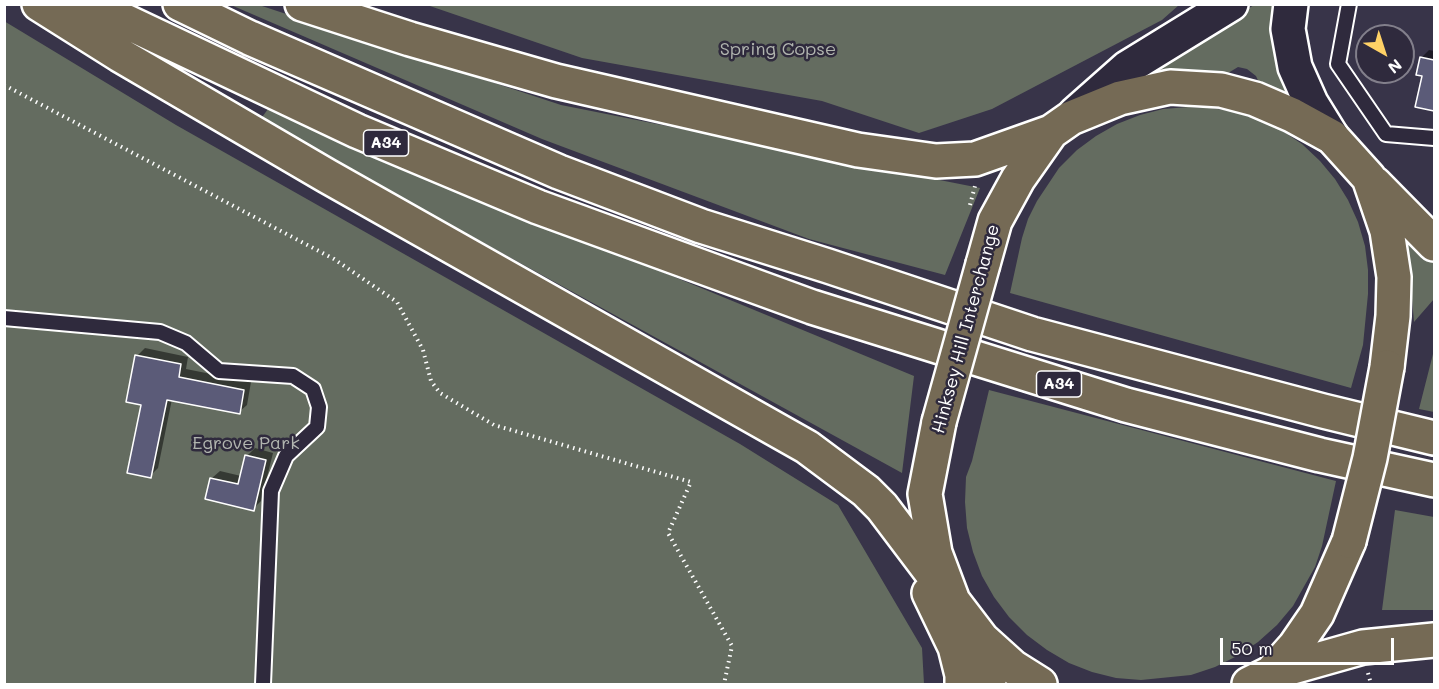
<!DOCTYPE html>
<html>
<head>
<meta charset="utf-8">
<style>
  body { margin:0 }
  #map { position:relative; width:1439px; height:689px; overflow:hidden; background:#383449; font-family:Mali,sans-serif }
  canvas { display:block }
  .frame { position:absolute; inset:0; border:6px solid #fff; pointer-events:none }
  .north { position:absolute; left:1355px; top:24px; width:60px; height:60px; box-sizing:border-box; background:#2f2a3d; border:2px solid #827f8b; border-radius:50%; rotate:141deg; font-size:16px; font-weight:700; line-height:24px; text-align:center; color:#fff }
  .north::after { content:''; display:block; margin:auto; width:21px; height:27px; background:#ffd166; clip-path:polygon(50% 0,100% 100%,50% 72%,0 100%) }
  .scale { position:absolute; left:1220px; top:638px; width:174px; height:27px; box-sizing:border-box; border:3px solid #fff; border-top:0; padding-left:8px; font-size:18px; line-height:21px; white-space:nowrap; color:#fff; -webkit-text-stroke:4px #2f2a3d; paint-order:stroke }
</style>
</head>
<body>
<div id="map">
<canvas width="1439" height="689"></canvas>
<div class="frame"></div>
<div class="north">N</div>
<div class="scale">50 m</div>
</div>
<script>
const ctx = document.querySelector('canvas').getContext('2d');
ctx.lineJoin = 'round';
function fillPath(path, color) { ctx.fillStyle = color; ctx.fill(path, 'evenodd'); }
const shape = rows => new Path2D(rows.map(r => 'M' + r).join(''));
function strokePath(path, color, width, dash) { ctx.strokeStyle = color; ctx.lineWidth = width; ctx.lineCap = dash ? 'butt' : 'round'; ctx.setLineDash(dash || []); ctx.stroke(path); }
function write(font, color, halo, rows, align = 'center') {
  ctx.font = font + ' Mali,sans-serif'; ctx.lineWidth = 5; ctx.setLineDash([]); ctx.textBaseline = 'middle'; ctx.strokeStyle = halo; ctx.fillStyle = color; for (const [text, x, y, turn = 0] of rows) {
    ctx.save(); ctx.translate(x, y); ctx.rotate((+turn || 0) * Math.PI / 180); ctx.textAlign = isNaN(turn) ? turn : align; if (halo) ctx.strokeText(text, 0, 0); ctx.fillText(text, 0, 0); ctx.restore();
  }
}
const green = shape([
  [231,5,259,5,561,105,980,188,945,275,809,239,542,139],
  [427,5,1179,4,1179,5,1162,20,992,109,919,133,822,101,582,58],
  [1254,5,1276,5,1295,99,1260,85,1256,76,1247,69,1238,67,1220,78,1148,73],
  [4,21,176,125,740,444,838,505,922,648,924,684,5,684],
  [1188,107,1212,108,1236,112,1259,120,1281,130,1302,144,1320,161,1335,179,1348,200,1358,222,1365,246,1368,270,1368,294,1363,345,1351,388,1010,293,1022,238,1028,219,1037,201,1059,168,1077,150,1096,136,1117,124,1140,115,1163,109],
  [268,109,914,376,902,473,260,120],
  [1398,232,1434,255,1434,299,1414,322,1411,287,1405,252],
  [1434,350,1434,412,1419,409],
  [989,390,1336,481,1322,546,1315,567,1293,606,1277,625,1258,642,1237,656,1215,667,1191,675,1141,680,1116,678,1092,672,1069,663,1047,650,1027,635,1009,617,994,597,982,576,973,552,967,528,965,502,966,477,972,461],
  [1395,510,1434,517,1434,610,1382,610]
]);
const shadow = shape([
  [1429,50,1434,51,1434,110,1417,106,1424,75,1422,57],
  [145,348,188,357,186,369,251,382,247,405,239,412,172,399,158,468,150,476,137,356],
  [255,448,273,453,261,501,253,509,212,478,220,471,241,476,247,456]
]);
const building = shape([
  [1420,57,1434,60,1434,111,1415,107,1422,76,1416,75,1420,57],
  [135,355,181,364,179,377,244,390,240,414,167,400,151,478,127,473,141,405,126,402,135,355],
  [245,455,266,460,254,511,205,499,210,478,238,484,245,455]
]);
const path = shape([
  [4,85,334,259,397,302,423,350,431,381,440,393,494,425,691,482,668,533,732,646,724,684],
  [970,205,975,186],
  [1368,673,1371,684]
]);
const service = shape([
  [1349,4,1338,64,1386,134,1434,138],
  [4,318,160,332,186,343,219,371,293,376,313,389,319,407,317,427,286,456,271,491,263,684]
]);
const tertiary = shape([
  [1291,4,1288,29,1295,67,1311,103,1332,137],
  [1075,114,1127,68,1231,4]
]);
const trunk = shape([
  [39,4,120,55,327,176,807,447,866,491,882,507,953,601],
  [89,4,357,131,538,207,812,307,1126,405,1320,455,1434,480],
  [180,4,250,38,559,172,701,226,828,266,1032,334,1323,411,1434,438],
  [302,4,410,39,556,81,858,150,936,161,975,159,1051,132],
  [1375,184,1434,244],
  [983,264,995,221,1018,179,1051,132,1071,118,1120,98,1170,87,1221,90,1255,99,1292,115,1332,137,1369,178,1387,231,1394,277,1393,316,1387,367],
  [939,422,925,494,935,553,953,601,982,639,1013,667,1040,684],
  [929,593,955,647,962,675,962,684],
  [982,639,989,684],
  [1271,673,1363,647,1434,640],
  [1249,684,1271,673,1295,646,1317,614,1349,541]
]);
const trunkBridge = shape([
  [939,422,983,264],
  [1349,541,1370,458,1387,367]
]);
const shields = [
  [386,143,45],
  [1059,384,45]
];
const shieldNames = [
  ["A34",386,143],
  ["A34",1059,384]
];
const parkNames = [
  ["Spring Copse",778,49],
  ["Egrove Park",246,443]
];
const streetNames = [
  ["Hinksey Hill Interchange",966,329,-75]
];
fillPath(green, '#646c60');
fillPath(shadow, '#0007');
fillPath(building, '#5b5b78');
strokePath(building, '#fff', 1.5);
strokePath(service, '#fff', 18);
strokePath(tertiary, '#fff', 38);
strokePath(trunk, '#fff', 38);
strokePath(path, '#fff', 4, [1.5, 4.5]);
strokePath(service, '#2f2a3d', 14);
strokePath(tertiary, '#2f2a3d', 33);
strokePath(trunk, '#756a55', 33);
strokePath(trunkBridge, '#fff', 38, []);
strokePath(trunkBridge, '#756a55', 33);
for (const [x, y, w] of shields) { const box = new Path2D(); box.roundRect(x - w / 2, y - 13, w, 26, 4.5); ctx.fillStyle = '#2f2a3d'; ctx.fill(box); strokePath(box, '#fff', 1.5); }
write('bold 16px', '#fff', null, shieldNames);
write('18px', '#b2b6b0', '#2f2a3d', parkNames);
write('18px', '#fff', '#2f2a3d', streetNames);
</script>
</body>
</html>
